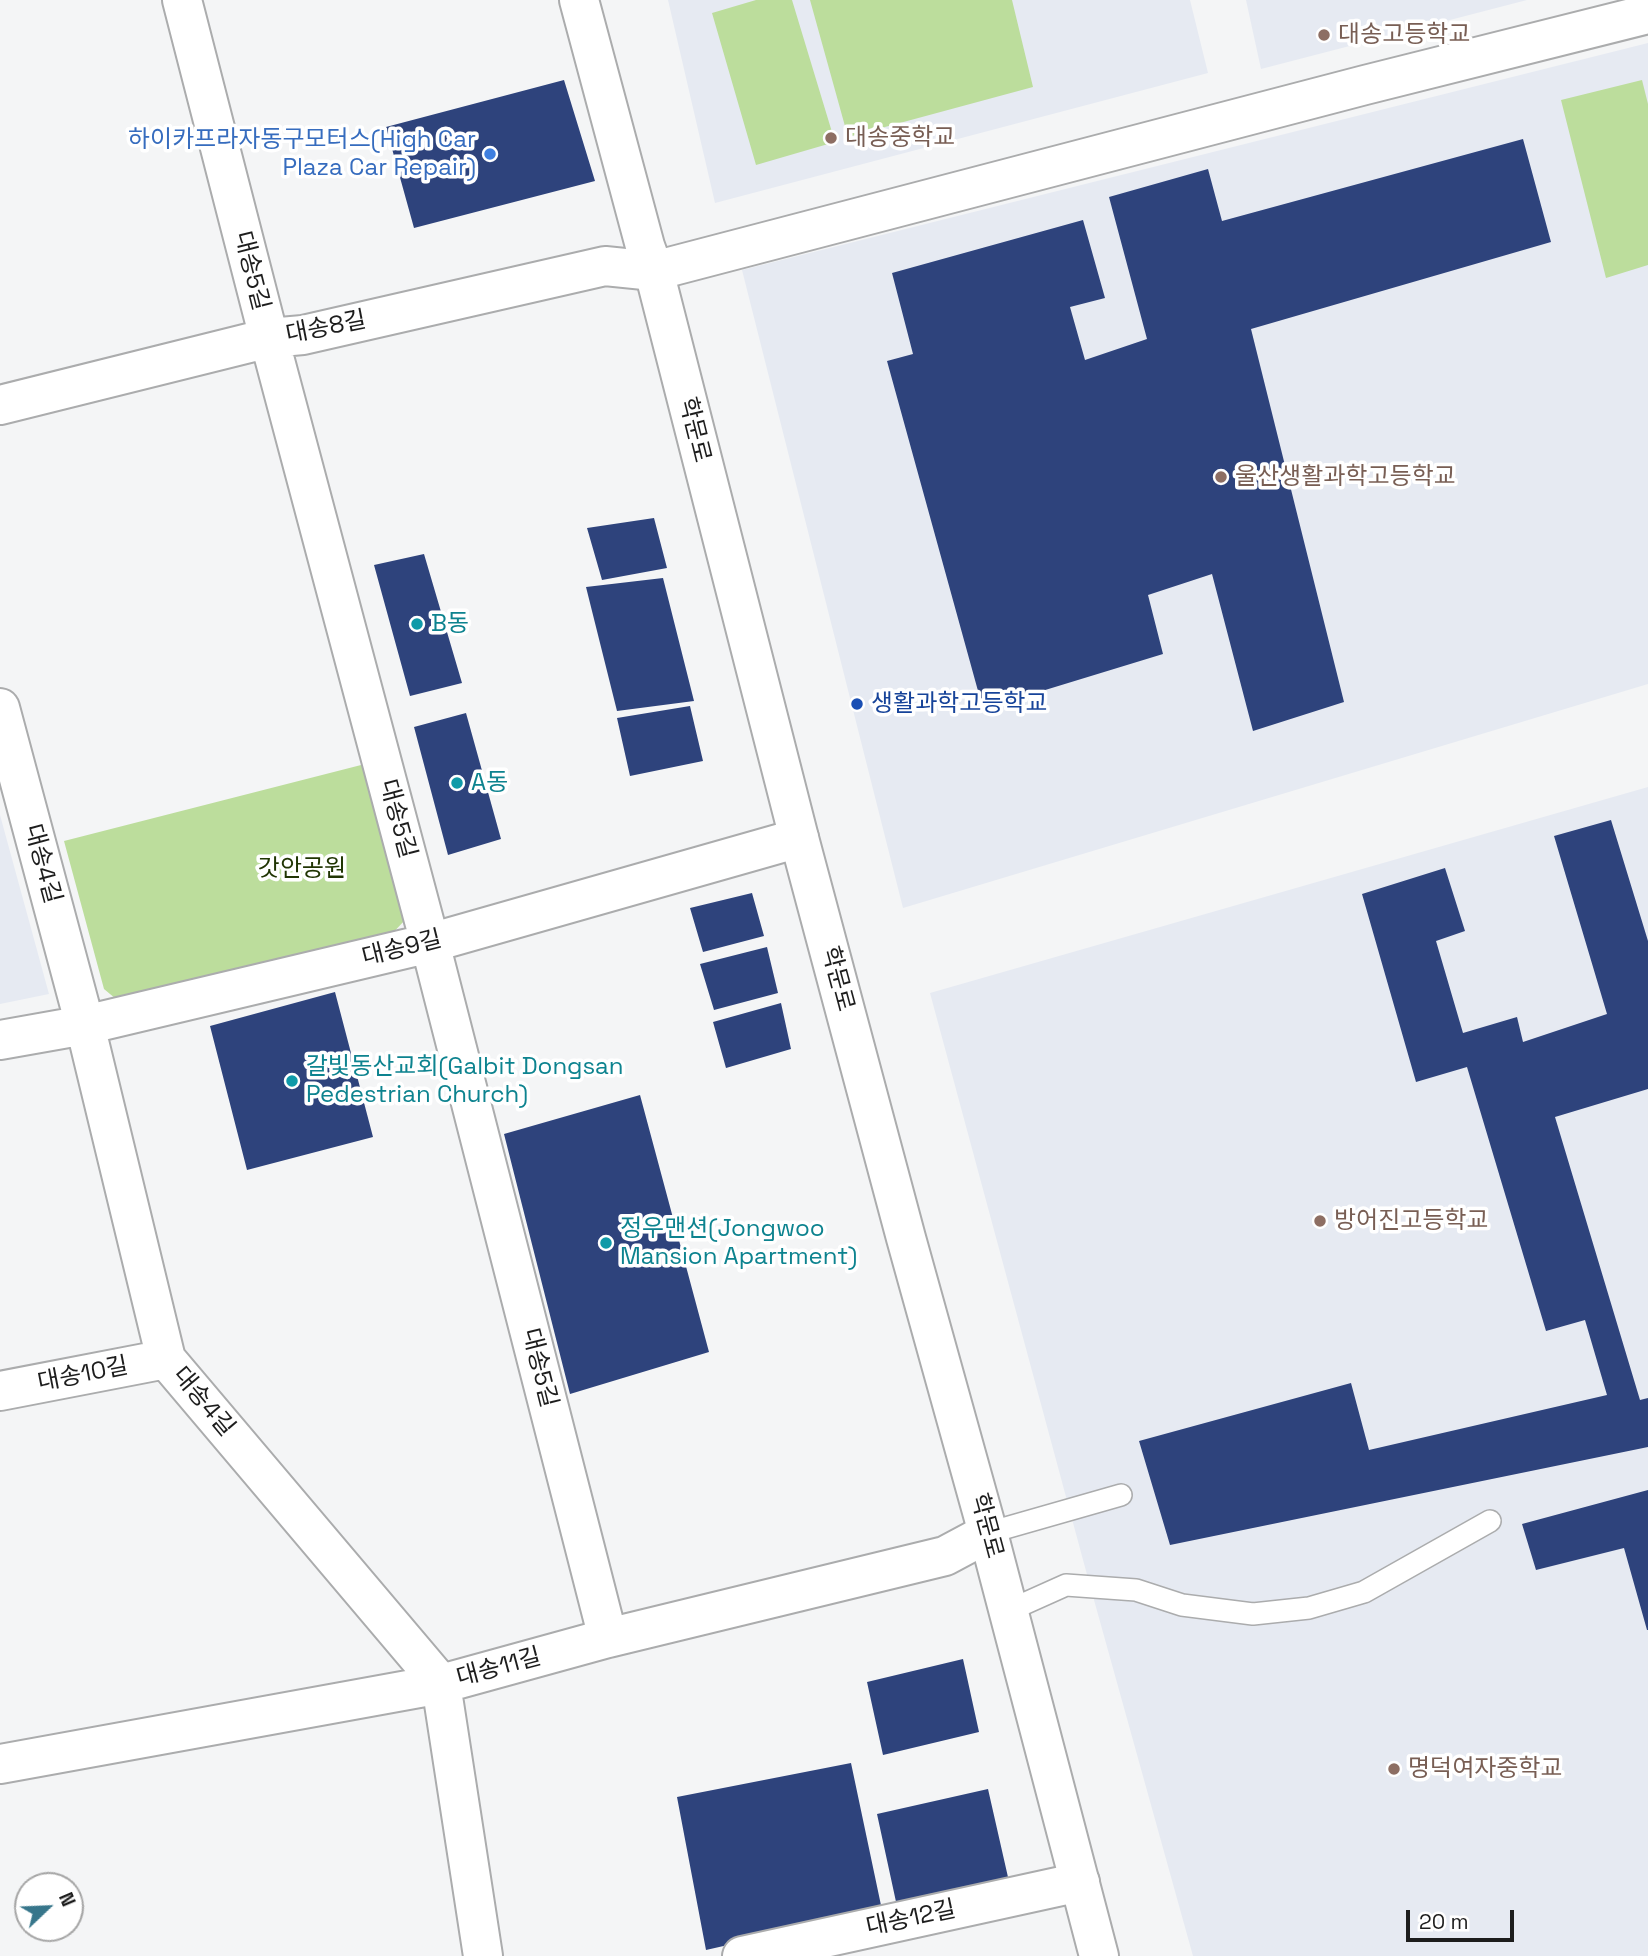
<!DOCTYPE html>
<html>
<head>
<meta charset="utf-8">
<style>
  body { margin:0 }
  #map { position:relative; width:1648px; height:1956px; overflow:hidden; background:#f4f5f6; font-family:"Space Grotesk",sans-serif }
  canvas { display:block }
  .north { position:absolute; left:14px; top:1872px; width:70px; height:70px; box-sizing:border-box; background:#fff; border:2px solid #a5a5a5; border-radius:50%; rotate:67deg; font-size:19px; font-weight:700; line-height:28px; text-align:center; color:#1d1d1d }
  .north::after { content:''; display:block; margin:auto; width:24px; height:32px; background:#37768b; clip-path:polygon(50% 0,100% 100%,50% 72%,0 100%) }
  .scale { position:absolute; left:1406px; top:1910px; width:108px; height:32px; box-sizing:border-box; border:4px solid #1d1d1d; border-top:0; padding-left:9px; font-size:21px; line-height:24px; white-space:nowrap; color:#1d1d1d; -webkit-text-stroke:5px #fff; paint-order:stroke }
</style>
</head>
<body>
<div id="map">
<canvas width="1648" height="1956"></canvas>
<div class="north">N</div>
<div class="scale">20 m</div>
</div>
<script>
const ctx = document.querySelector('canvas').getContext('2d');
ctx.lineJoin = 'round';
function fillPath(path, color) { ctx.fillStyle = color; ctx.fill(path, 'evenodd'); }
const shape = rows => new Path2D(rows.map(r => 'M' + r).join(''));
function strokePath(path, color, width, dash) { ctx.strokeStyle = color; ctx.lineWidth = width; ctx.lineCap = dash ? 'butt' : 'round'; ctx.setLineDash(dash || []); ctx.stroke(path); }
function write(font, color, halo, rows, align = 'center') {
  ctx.font = font + ' "Space Grotesk","Noto Sans KR",sans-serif'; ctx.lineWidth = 7; ctx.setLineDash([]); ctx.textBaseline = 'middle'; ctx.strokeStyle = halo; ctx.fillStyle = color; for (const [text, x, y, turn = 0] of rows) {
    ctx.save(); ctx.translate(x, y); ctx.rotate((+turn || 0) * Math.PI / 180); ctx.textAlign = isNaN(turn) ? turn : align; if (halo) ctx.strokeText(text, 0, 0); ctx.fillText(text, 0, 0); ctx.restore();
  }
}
const built = shape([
  [668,0,1190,0,1208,73,715,203],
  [1246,0,1527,0,1261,69],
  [1648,43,1648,684,903,908,742,270],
  [1648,787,1648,1956,1193,1956,1089,1582,930,993],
  [0,815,49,994,0,1004]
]);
const green = shape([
  [756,0,792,0,835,142,756,165,712,13],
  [810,0,1012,0,1033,87,848,137],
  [1642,80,1648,104,1648,265,1606,278,1561,100],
  [365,764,405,920,390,936,122,1004,104,989,64,841]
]);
const building = shape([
  [564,80,595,181,414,228,386,127],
  [1523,139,1551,242,1251,329,1344,702,1253,731,1212,574,1148,595,1163,654,983,709,887,361,913,354,892,273,1083,220,1105,298,1070,307,1085,360,1147,339,1109,197,1208,169,1222,221],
  [654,518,667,568,602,580,587,528],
  [424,554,462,683,410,696,374,565],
  [663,578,694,701,617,711,586,587],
  [690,706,703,761,630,776,617,718],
  [466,713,501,839,448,855,414,727],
  [1611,820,1648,941,1648,1089,1555,1117,1640,1400,1648,1398,1648,1447,1170,1545,1139,1441,1351,1383,1369,1450,1607,1395,1585,1320,1546,1331,1467,1067,1416,1082,1362,894,1445,868,1465,931,1436,941,1463,1033,1517,1017,1523,1042,1607,1014,1554,836],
  [752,893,764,936,703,952,690,908],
  [767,947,778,993,714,1010,700,964],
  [335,992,373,1137,247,1170,210,1026],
  [781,1003,791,1049,726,1068,713,1022],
  [640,1095,709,1352,570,1394,504,1134],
  [1648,1490,1648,1630,1647,1630,1624,1548,1536,1570,1522,1524],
  [963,1659,979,1732,883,1755,867,1682],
  [851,1763,882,1910,706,1950,677,1797],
  [988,1789,1010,1886,898,1911,877,1814]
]);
const lane = shape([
  [988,1533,1121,1495],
  [1008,1611,1066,1585,1136,1590,1182,1605,1253,1614,1309,1608,1364,1592,1490,1521]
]);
const street = shape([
  [182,0,269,338,430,943,608,1638],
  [0,405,269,338,303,335,605,266,654,271,1365,85,1648,14],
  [0,708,85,1025,166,1359,441,1684,483,1956],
  [0,1040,85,1025,430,943,799,838],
  [0,1391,166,1359],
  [0,1764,441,1684,608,1638,945,1556,988,1533],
  [742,1956,1080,1882]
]);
const secondary = shape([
  [579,0,645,246,654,271,799,838,906,1238,988,1533,1099,1956]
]);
const markers = [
  [1324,35,7,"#8d6e63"],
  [831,138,7,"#8d6e63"],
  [490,154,7,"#3f7fe0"],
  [1221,477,7,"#8d6e63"],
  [417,624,7,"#0f9aa8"],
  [857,704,7,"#1a4fb4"],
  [457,783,7,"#0f9aa8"],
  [292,1081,7,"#0f9aa8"],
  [1320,1221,7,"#8d6e63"],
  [606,1243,7,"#0f9aa8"],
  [1394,1769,7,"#8d6e63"]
];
const educationNames = [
  ["대송고등학교",1338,35],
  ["대송중학교",845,138],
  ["울산생활과학고등학교",1235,477],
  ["방어진고등학교",1334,1221],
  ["명덕여자중학교",1408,1769]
];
const shopNames = [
  ["하이카프라자동구모터스(High Car",476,140],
  ["Plaza Car Repair)",476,168]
];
const streetNames = [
  ["대송5길",251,271,76],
  ["대송8길",326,328,-11],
  ["학문로",694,430,76],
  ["대송5길",397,819,75],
  ["대송4길",42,864,75],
  ["대송9길",402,949,-14],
  ["학문로",837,979,75],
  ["대송5길",539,1368,76],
  ["대송10길",83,1375,-11],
  ["대송4길",203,1402,50],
  ["학문로",986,1526,75],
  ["대송11길",499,1668,-15],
  ["대송12길",911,1919,-12]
];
const cultureNames = [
  ["B동",431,624],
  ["A동",471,783],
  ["갈빛동산교회(Galbit Dongsan",306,1067],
  ["Pedestrian Church)",306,1095],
  ["정우맨션(Jongwoo",620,1229],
  ["Mansion Apartment)",620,1257]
];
const transitNames = [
  ["생활과학고등학교",871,704]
];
const parkNames = [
  ["갓안공원",302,869]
];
fillPath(built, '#e6eaf2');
fillPath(green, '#bcdd9c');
fillPath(building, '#2e437c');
strokePath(lane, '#abacad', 24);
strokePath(street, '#abacad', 42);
strokePath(secondary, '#abacad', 42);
strokePath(lane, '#fff', 21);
strokePath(street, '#fff', 38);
strokePath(secondary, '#fff', 38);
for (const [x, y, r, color] of markers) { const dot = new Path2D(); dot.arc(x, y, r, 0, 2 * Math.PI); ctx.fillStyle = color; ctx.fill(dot); strokePath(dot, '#fff', 2.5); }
write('24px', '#785e54', '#fff', educationNames, 'left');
write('24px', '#366cbe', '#fff', shopNames, 'right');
write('24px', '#1d1d1d', '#fff', streetNames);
write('24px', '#0d838f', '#fff', cultureNames, 'left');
write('24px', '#164399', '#fff', transitNames, 'left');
write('24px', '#203503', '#fff', parkNames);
</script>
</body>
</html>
